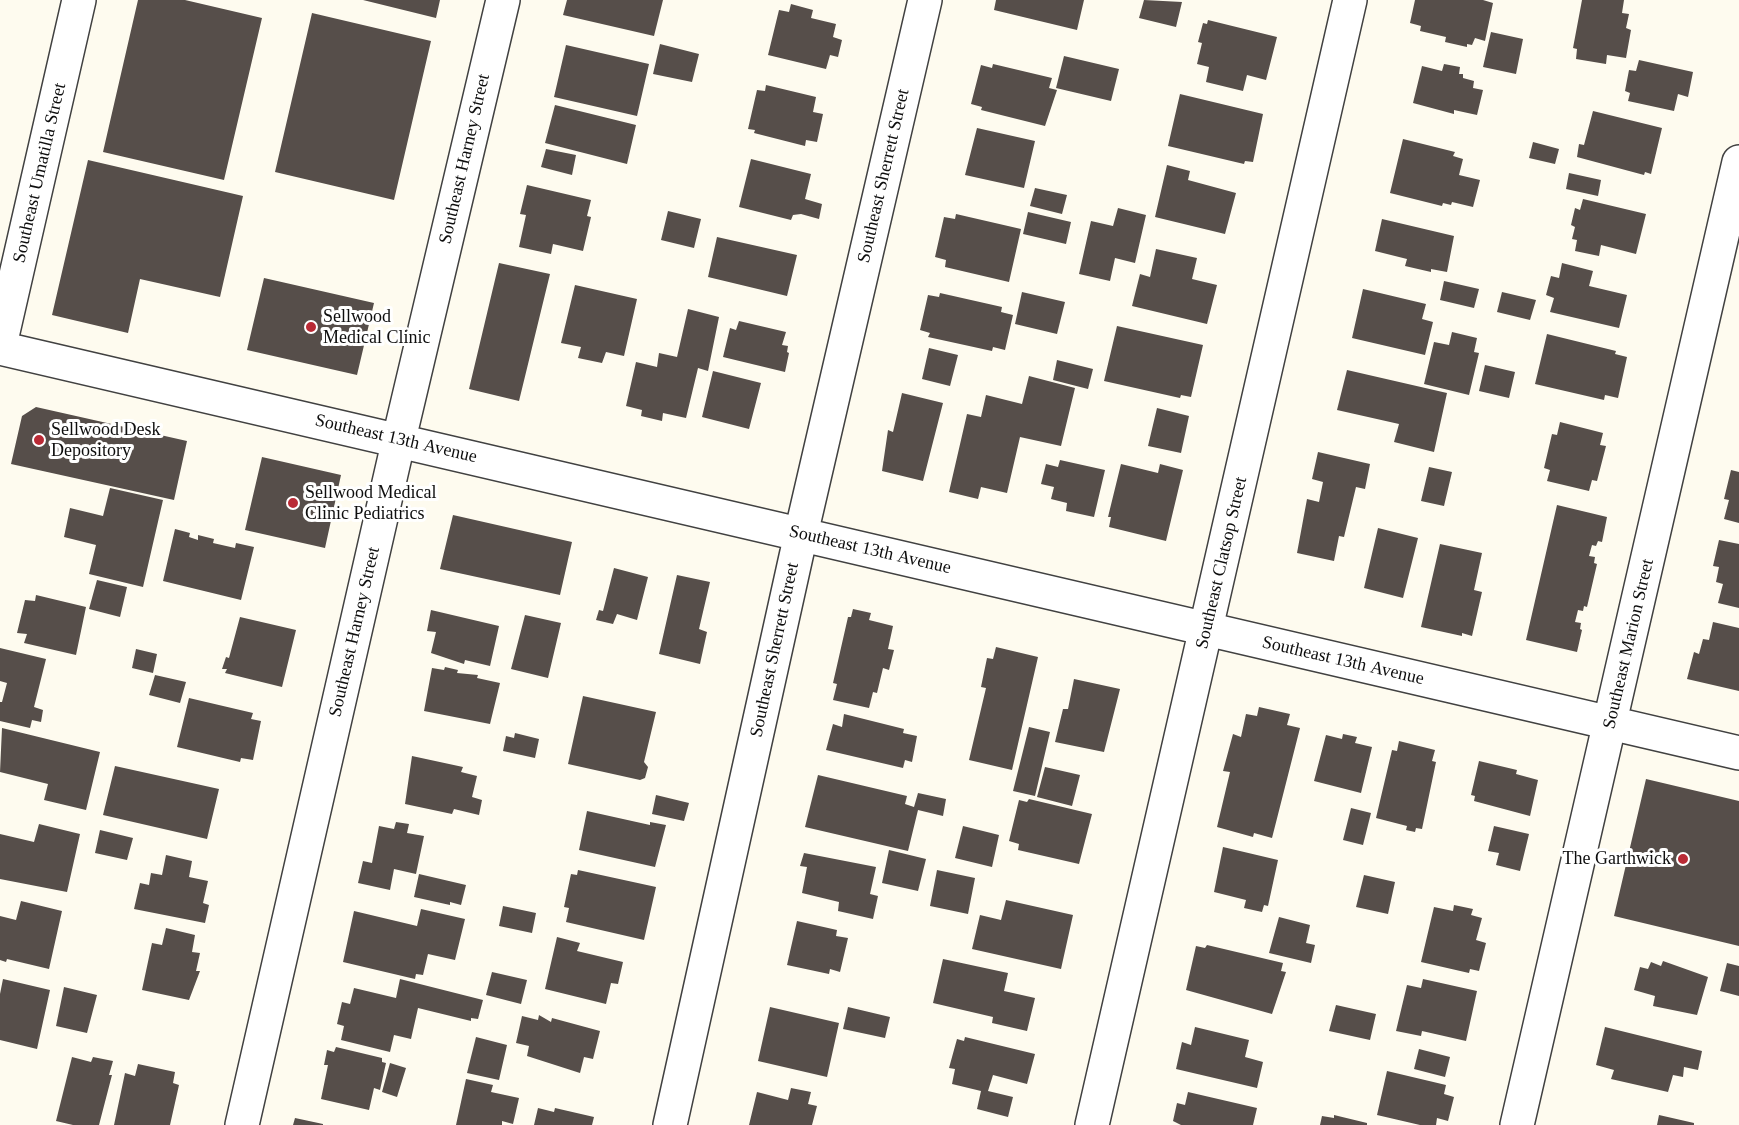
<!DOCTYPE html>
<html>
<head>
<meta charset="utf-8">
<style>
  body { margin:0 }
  canvas { display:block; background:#fefbef }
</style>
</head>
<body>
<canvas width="1739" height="1125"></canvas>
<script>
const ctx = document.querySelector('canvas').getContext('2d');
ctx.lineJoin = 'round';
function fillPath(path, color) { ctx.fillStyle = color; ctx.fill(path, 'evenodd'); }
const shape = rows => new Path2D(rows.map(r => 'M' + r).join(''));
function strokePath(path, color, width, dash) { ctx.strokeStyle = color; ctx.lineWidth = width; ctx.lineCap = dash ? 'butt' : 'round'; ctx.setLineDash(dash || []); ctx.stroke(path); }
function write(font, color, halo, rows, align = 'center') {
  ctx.font = font + ' Georgia,serif'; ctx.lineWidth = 6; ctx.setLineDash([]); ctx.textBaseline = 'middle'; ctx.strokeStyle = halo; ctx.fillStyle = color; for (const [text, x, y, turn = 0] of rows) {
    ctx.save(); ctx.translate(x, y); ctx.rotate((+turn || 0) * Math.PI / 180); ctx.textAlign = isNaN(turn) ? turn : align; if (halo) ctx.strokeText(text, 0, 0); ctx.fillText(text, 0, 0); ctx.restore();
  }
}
const building = shape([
  [138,0,185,0,262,18,224,180,103,152],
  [363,0,440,0,436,18],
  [567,0,663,0,654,36,563,15],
  [996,0,1084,0,1077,30,994,10],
  [1144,0,1182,2,1176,27,1139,18],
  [1415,0,1483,0,1493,3,1485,41,1475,38,1472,45,1467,44,1467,47,1445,42,1446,37,1420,31,1421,26,1410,23],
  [1582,0,1624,0,1622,13,1629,14,1626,28,1631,30,1626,58,1607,55,1606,64,1576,59,1577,49,1573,48],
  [791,4,813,10,811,18,836,24,833,37,842,40,838,57,830,55,826,69,768,55,779,10,789,12],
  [312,13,431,41,394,200,275,172],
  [1208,20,1277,37,1266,80,1247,75,1243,91,1206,82,1209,67,1197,64,1202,43,1198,42,1203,23,1207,24],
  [1491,32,1523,39,1516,74,1483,67],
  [660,44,699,54,692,82,653,74],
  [566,45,649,64,637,116,554,97],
  [1064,56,1119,69,1111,101,1056,88],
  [1639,60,1693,72,1688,97,1678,94,1674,111,1628,101,1630,93,1625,91,1629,70,1636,71],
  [993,64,1052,78,1049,88,1057,90,1045,126,981,110,982,107,971,104,981,65,992,68],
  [1444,64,1460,67,1459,74,1463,74,1463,78,1474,81,1473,88,1483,90,1477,115,1454,110,1454,114,1413,103,1422,66,1442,71],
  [766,85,816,97,813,112,823,114,817,142,806,140,805,146,754,133,755,130,748,129,757,90,765,91],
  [1180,94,1263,114,1253,162,1245,161,1244,164,1168,146],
  [555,105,636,125,627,164,545,143],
  [1593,111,1662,128,1651,174,1645,172,1644,175,1577,157,1579,144,1584,145],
  [977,128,1035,141,1024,188,965,175],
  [1403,139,1455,152,1453,156,1463,159,1459,175,1480,180,1473,207,1452,202,1451,205,1443,203,1442,206,1390,193],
  [1533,142,1559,149,1555,164,1529,158],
  [546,149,576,155,572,175,541,167],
  [751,159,811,174,805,199,822,204,819,219,801,214,793,215,791,220,739,207],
  [88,160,243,196,220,297,140,279,128,333,52,315],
  [1167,165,1190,171,1188,180,1236,193,1225,234,1155,217],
  [1569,173,1601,180,1598,196,1566,189],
  [527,185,591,200,587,216,591,217,583,251,553,244,551,254,519,247,526,215,520,214],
  [1035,188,1067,195,1062,214,1030,206],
  [1583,199,1646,214,1636,254,1601,245,1599,256,1575,251,1577,240,1572,239,1575,227,1571,225,1575,208,1580,210],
  [1118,208,1146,215,1135,263,1115,258,1110,281,1079,274,1091,221,1113,226],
  [668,211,701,219,694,248,661,240],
  [1028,212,1071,222,1066,244,1023,234],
  [956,214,1021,229,1009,282,945,267,946,260,935,257,944,217,955,219],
  [1382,219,1454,236,1447,272,1431,269,1431,272,1405,266,1407,259,1375,251],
  [717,237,797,255,787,296,708,277],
  [1156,249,1197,258,1192,279,1217,285,1207,324,1132,306,1140,274,1150,277],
  [499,263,550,274,519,401,469,389],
  [1562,263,1593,271,1589,286,1627,295,1619,328,1550,312,1554,298,1546,295,1551,276,1559,278],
  [264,278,374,303,357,375,247,350],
  [1444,281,1479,289,1474,308,1440,300],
  [575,285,637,299,624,356,606,352,602,363,578,358,581,347,561,343],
  [1363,289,1426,304,1422,319,1433,322,1425,355,1352,338],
  [1022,292,1065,302,1057,334,1015,324],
  [1502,292,1536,300,1530,320,1497,312],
  [940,293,1002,307,1001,312,1013,315,1005,350,993,347,992,351,928,337,930,333,920,330,928,295,939,297],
  [688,309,719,317,708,371,698,368,686,418,663,413,662,421,641,416,642,410,626,406,636,362,657,367,659,353,677,357],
  [739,321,786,332,782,345,788,346,787,352,789,353,785,372,723,357,730,328,736,330],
  [1117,326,1203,345,1191,397,1181,395,1180,398,1104,381],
  [1452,332,1477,338,1474,352,1479,353,1469,395,1424,384,1434,342,1449,345],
  [1547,334,1616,351,1615,354,1627,357,1618,398,1605,395,1604,400,1535,384],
  [929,348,958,355,950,386,922,379],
  [1057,360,1093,369,1088,389,1053,380],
  [1485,365,1515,372,1509,398,1479,391],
  [1347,370,1447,393,1434,452,1394,442,1399,424,1337,410],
  [713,371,761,383,749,429,702,417],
  [1029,376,1075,388,1061,446,1020,437,1007,493,981,487,978,499,949,492,967,414,981,417,986,395,1022,404],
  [902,393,943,403,923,481,882,471,888,430,893,432],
  [36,407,187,441,174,500,11,464,22,416],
  [1157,408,1189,416,1181,453,1148,446],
  [1560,422,1603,433,1600,445,1606,446,1597,481,1592,480,1589,491,1547,481,1550,470,1544,468,1552,434,1557,435],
  [1318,452,1370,464,1365,489,1356,487,1344,537,1339,536,1334,561,1297,553,1307,499,1319,502,1323,482,1312,479],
  [262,457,341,475,325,548,245,530],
  [1060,460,1105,470,1094,517,1066,511,1067,503,1051,499,1054,487,1041,484,1046,464,1058,467],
  [1121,464,1158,473,1160,464,1183,470,1166,541,1109,527,1111,517,1108,517],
  [1429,467,1452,472,1444,506,1421,501],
  [1731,470,1739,472,1739,523,1724,519,1729,500,1724,499],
  [110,488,163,500,143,587,89,574,96,545,64,537,70,508,103,516],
  [1557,505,1607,517,1602,542,1598,541,1596,546,1592,545,1589,556,1595,557,1594,563,1597,564,1587,607,1584,606,1583,611,1578,610,1575,622,1581,623,1580,629,1582,630,1577,652,1526,640],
  [453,515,572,542,560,595,440,569],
  [1378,528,1418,538,1403,598,1364,588],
  [175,529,190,533,189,537,198,540,198,535,214,539,213,543,235,548,236,543,254,547,241,600,163,581],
  [1719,540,1739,544,1739,608,1718,603,1723,584,1716,582,1719,567,1713,566],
  [1440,544,1482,553,1474,590,1482,592,1472,636,1462,633,1462,636,1421,627],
  [614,568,648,577,637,620,617,614,613,624,596,620,599,610,603,611],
  [677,575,710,582,699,629,707,632,700,664,659,654],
  [97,580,127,587,120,617,89,609],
  [36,595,86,607,76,655,24,643,27,634,17,633,25,600,35,601],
  [853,609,871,613,869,620,893,626,888,649,894,650,889,670,883,668,877,693,873,692,869,708,833,700,837,684,833,683,848,617,851,617],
  [431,610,499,626,490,666,465,660,464,664,431,653,436,632,427,631],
  [525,615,561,623,548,678,511,669],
  [240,617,296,630,282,687,225,673,227,669,222,669,226,657,229,658],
  [1713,622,1739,628,1739,691,1687,679,1694,652,1699,654,1703,639,1709,640],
  [996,647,1038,657,1012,770,969,760,986,688,981,687,987,658,993,659],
  [0,648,46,659,34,707,43,710,41,722,32,720,30,728,0,721,0,702,2,702,7,683,0,681],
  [136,649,157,654,153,673,132,668],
  [445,667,458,670,457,673,478,675,477,678,500,683,490,724,424,711,432,668,444,670],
  [155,675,186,682,180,703,149,695],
  [1074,679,1120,689,1104,752,1055,742,1063,709,1068,709],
  [583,696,656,712,644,762,648,767,645,778,640,780,568,764],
  [189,698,253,713,251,719,261,721,253,760,241,758,240,762,177,747],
  [1259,707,1290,714,1287,725,1300,728,1272,838,1254,833,1253,837,1217,827,1230,772,1223,771,1233,734,1241,737,1246,714,1257,716],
  [844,714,904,729,903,733,917,736,912,762,905,760,903,768,826,750,833,724,842,727],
  [1029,727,1050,732,1035,796,1013,791],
  [2,728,100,752,86,810,44,800,48,784,0,772],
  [515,733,539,739,535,758,503,751,506,736,514,738],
  [1343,734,1357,737,1355,743,1372,747,1361,793,1314,781,1326,735,1342,739],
  [1399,741,1435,750,1432,761,1436,762,1422,829,1416,828,1415,832,1406,830,1407,826,1376,818,1392,750,1397,751],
  [412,756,463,767,461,772,477,776,472,797,482,800,479,815,454,809,452,814,405,804],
  [1479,761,1517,770,1516,774,1538,780,1530,816,1474,801,1475,796,1471,795],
  [115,766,219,789,207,839,103,815],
  [1045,767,1080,775,1072,806,1037,797],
  [818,775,907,796,905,804,914,807,918,793,946,799,943,816,918,810,908,851,805,827],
  [1646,779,1739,801,1739,946,1614,916],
  [656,795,689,803,684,821,652,814],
  [1029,799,1092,814,1079,864,1018,850,1019,844,1009,841,1019,800,1027,802],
  [1351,808,1371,813,1363,845,1343,840],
  [587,811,650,825,650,822,666,825,655,867,579,850],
  [396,822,409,824,407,833,424,836,416,874,394,869,390,890,358,883,363,861,372,863,379,826,394,829],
  [39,824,80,834,67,892,0,879,0,834,34,842],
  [963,826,999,835,992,867,955,858],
  [1494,826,1529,834,1520,871,1496,865,1499,853,1488,851],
  [100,830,133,838,127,860,95,853],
  [1223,847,1278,860,1268,906,1264,905,1262,912,1244,908,1246,900,1214,892],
  [889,850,926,859,918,891,882,883],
  [804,853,876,867,870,894,878,896,873,919,838,911,839,902,802,893,807,867,800,866],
  [166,855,192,861,189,877,208,881,203,903,209,905,205,923,134,909,140,883,149,885,151,873,162,875],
  [578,870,656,887,644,940,566,922,569,908,564,907,571,874,577,875],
  [937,870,975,878,968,914,930,906],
  [419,874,466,885,461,905,450,902,450,905,414,897],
  [1364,875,1395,882,1388,914,1356,907],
  [1006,900,1073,915,1061,969,972,949,980,915,1001,920],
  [21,901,62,911,49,969,7,959,6,962,0,960,0,916,16,920],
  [1454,905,1473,909,1471,915,1482,918,1476,940,1486,943,1479,971,1470,969,1469,973,1421,962,1434,907,1453,911],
  [503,906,536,913,532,933,499,926],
  [421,909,465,919,455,960,428,954,423,975,416,974,415,979,343,962,354,911,417,926],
  [1279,917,1310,925,1306,943,1315,945,1311,963,1269,953],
  [797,921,837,930,836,936,848,938,840,972,830,969,829,974,787,965],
  [166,928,195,935,192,952,200,953,196,971,200,971,189,1000,142,990,152,943,162,945],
  [557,937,580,943,577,951,623,962,618,984,611,983,606,1004,545,989],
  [1207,945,1283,963,1281,971,1286,972,1272,1014,1186,990,1196,946,1205,948],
  [943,959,1008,973,1004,991,1035,998,1027,1031,992,1023,993,1017,933,1003],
  [1663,961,1708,977,1697,1015,1653,1006,1655,996,1634,990,1640,967,1648,969,1651,962,1661,966],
  [1727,963,1739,966,1739,996,1720,991],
  [492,972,527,980,521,1004,486,995],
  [3,979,50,990,37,1049,0,1040,0,994],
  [400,979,483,1000,478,1019,471,1018,471,1021,418,1008,411,1039,394,1035,390,1052,341,1040,344,1026,337,1024,342,1002,350,1004,354,988,396,998],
  [1423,979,1477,991,1466,1041,1422,1031,1421,1036,1396,1031,1407,985,1421,988],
  [64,987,97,995,87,1033,56,1026],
  [1336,1005,1376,1014,1370,1040,1329,1031],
  [770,1007,839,1023,827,1077,758,1061],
  [848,1007,890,1017,885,1038,843,1029],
  [539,1015,551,1022,552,1018,600,1031,593,1059,584,1057,580,1073,527,1056,529,1046,516,1043,522,1016,538,1020],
  [1195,1027,1249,1040,1245,1057,1263,1062,1257,1088,1176,1069,1182,1042,1191,1045],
  [1605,1027,1702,1051,1698,1070,1684,1067,1683,1077,1673,1075,1668,1092,1611,1079,1614,1070,1596,1065],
  [476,1037,507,1045,499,1080,467,1073],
  [965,1037,1035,1054,1027,1084,993,1075,988,1091,1013,1097,1008,1117,977,1109,981,1091,952,1084,955,1069,949,1068,957,1039,964,1041],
  [336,1047,382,1058,382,1062,386,1063,380,1090,374,1088,369,1110,321,1099,328,1065,324,1065,327,1050,334,1052],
  [1419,1049,1450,1057,1445,1077,1414,1069],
  [72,1057,91,1062,93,1057,113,1061,109,1075,112,1075,99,1125,73,1125,56,1121],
  [390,1063,406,1068,397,1097,382,1092],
  [138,1064,175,1072,173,1083,179,1085,170,1125,114,1125,125,1073,135,1076],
  [1387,1071,1446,1085,1444,1094,1454,1097,1448,1121,1437,1118,1436,1125,1420,1125,1377,1115],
  [466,1079,493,1085,491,1092,519,1098,513,1124,502,1121,502,1125,456,1125],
  [791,1088,811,1092,808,1104,817,1106,812,1125,749,1125,757,1092,788,1100],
  [1188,1092,1257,1108,1253,1125,1181,1125,1173,1121,1177,1103,1185,1105],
  [538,1108,554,1112,555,1108,594,1117,592,1125,534,1125],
  [1334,1115,1367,1123,1367,1125,1320,1125,1322,1116,1334,1118],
  [1659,1115,1694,1123,1694,1125,1657,1125],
  [295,1118,323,1124,323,1125,293,1125]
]);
const minor = shape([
  [0,345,79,0],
  [0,348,1739,753],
  [242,1125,399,439,503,0],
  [670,1125,801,534,925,0],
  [1092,1125,1350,0],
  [1517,1125,1739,162]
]);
const markers = [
  [311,327,6,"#b92a35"],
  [39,440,6,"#b92a35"],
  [293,503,6,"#b92a35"],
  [1683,859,6,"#b92a35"]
];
const streetNames = [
  ["Southeast Harney Street",465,159,-77],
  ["Southeast Umatilla Street",40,173,-77],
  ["Southeast Sherrett Street",884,176,-77],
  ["Southeast 13th Avenue",396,439,13],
  ["Southeast 13th Avenue",870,550,13],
  ["Southeast Clatsop Street",1222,563,-77],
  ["Southeast Harney Street",355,632,-77],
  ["Southeast Marion Street",1629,644,-77],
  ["Southeast Sherrett Street",775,650,-78],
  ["Southeast 13th Avenue",1343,661,13]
];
const poiNames = [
  ["Sellwood",323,317],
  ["Medical Clinic",323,338],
  ["Sellwood Desk",51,430],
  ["Depository",51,451],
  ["Sellwood Medical",305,493],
  ["Clinic Pediatrics",305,514],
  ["The Garthwick",1671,859,"right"]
];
fillPath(building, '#564e4a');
strokePath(minor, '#414141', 36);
strokePath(minor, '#fff', 33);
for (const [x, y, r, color] of markers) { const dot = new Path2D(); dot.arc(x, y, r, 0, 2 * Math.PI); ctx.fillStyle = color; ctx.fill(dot); strokePath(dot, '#fff', 2); }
write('18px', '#0e0e0e', '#fff', streetNames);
write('18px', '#0e0e0e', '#fff', poiNames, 'left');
</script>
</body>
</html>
